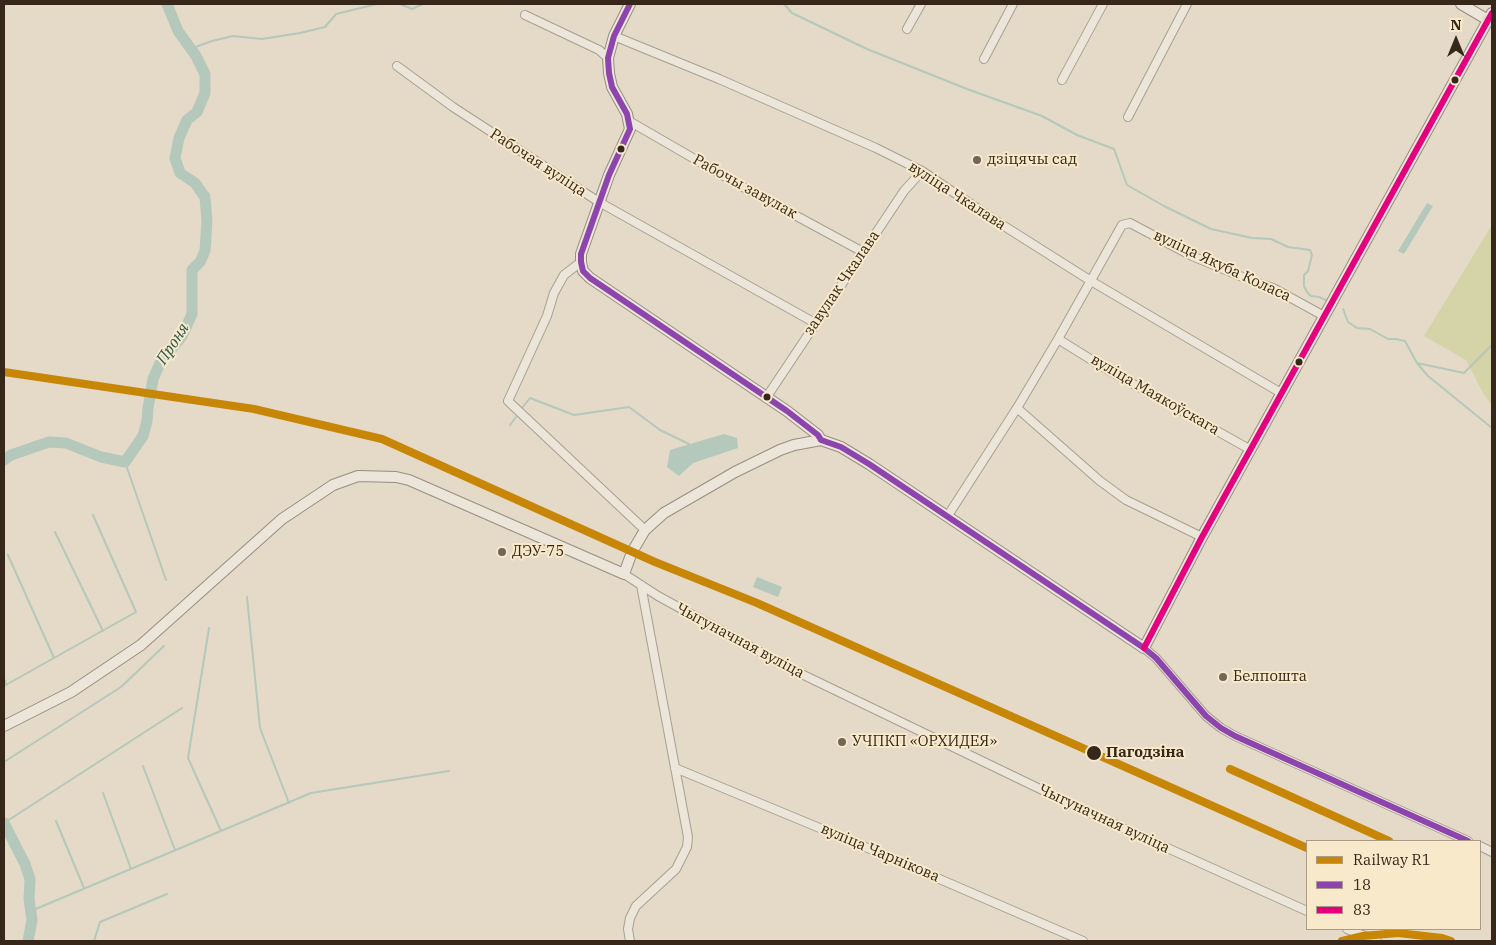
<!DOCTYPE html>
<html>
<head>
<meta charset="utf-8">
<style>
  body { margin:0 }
  #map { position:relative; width:1496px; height:945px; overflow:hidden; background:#e4dac7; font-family:"IBM Plex Serif",serif }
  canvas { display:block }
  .frame { position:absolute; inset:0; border:5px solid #36271a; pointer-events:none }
  .legend { position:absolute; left:1306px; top:840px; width:175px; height:90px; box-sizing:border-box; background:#f7e9ca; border:1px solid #aa9b84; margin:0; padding:6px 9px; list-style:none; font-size:15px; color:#36271a }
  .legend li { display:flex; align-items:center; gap:10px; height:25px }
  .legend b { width:25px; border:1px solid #aa9b84 }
  .north { position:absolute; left:1431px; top:15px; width:50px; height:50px; -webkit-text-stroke:4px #f7e9ca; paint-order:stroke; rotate:0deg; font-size:14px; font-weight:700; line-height:20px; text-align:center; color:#36271a }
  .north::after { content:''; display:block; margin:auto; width:18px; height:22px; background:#36271a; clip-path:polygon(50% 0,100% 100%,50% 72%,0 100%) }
</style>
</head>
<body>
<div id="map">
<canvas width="1496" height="945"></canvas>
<div class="frame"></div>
<ul class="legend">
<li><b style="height:6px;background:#c78606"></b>Railway R1</li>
<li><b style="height:6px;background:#8e44ad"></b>18</li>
<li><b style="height:6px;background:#e5007d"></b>83</li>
</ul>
<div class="north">N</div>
</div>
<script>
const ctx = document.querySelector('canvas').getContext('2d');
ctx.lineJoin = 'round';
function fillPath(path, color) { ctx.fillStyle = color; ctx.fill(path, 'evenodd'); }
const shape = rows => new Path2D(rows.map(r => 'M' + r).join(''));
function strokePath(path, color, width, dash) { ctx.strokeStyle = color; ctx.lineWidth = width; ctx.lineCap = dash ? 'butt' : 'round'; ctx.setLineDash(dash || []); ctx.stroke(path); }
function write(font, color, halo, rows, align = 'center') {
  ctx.font = font + ' "IBM Plex Serif",serif'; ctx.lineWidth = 4; ctx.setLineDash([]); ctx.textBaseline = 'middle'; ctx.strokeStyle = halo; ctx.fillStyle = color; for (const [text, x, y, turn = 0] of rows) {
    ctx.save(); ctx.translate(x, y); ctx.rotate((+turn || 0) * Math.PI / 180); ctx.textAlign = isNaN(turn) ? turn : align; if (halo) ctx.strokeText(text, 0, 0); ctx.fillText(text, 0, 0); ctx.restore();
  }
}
const green = shape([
  [1492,225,1492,405,1483,393,1466,360,1424,336]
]);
const water = shape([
  [1427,203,1433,206,1404,254,1398,251],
  [724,434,737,438,738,448,693,463,679,476,667,467,670,450],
  [757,577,782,587,778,597,753,587]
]);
const stream = shape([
  [400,4,412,9,423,4],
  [784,4,792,13,867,49,967,89,1042,116,1077,135,1114,149,1127,185,1164,206,1211,229,1252,238,1271,239,1288,247,1310,250,1312,255,1308,271,1304,275,1304,286,1307,292,1311,296,1319,297,1328,301],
  [190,49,212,41,233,36,262,39,300,33,325,27,336,14,377,4],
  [1343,309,1348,322,1357,328,1370,329,1388,339,1396,339,1405,341,1417,363,1428,376,1492,428],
  [1417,363,1464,373,1492,345],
  [522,408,530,398,574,415,629,407,660,430,689,444],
  [510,425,516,417],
  [125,462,166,580],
  [55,532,103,631],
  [8,555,54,658],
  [247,597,260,728,289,803],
  [209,628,188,758,221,831],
  [4,678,6,685],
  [4,686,136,612,93,515],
  [4,762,121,687,164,646],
  [143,766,175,850],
  [103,793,131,869],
  [56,821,84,888],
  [4,823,182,708],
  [31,911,311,793,449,771],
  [94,941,100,922,167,894]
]);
const river = shape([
  [4,460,11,455,49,442,66,443,101,457,125,462,143,436,147,421,148,408,153,379,160,363,182,336,192,314,192,270,200,262,205,251,207,221,205,197,195,183,180,173,175,158,179,138,187,120,197,112,205,93,205,74,196,56,178,31,167,4],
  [4,823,25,864,30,879,29,899,32,920,28,941]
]);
const street = shape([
  [525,15,599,50,608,58],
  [907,29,921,4],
  [614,36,719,79,876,148,922,171,993,219,1091,281,1281,393],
  [984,59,1013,4],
  [397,66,453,107,599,202,815,323],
  [1062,80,1103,4],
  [1128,117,1187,4],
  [629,121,743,187,863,252],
  [581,262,564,275,554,293,547,316,508,401,645,530],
  [1058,339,1103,367,1251,450],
  [766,398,904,191,922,171],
  [1017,408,1100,481,1126,500,1202,537],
  [947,517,1017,408,1058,339,1122,225,1130,223,1192,256,1252,281,1273,288,1324,316],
  [624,574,658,596,789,668,1092,814,1307,911],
  [1144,648,1156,658,1206,716,1221,728,1235,736,1468,841],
  [675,768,863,846,1083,941],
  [1480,846,1492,852],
  [1347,929,1377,941],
  [630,941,628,929,630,918,636,906,676,869,687,847,688,837,641,585]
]);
const secondary = shape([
  [630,4,614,36,608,58,609,73,612,87,627,114,630,129,609,175,581,254,581,262,583,271,590,278,787,411,818,435,821,440,841,447,869,464,1144,648,1202,537,1492,13],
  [1461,4,1488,20],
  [4,726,71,692,141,645,282,519,333,485,358,476,396,477,409,480,624,574,632,552,645,530,664,513,735,472,780,450,794,445,821,440]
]);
const primary = shape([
  [1488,20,1492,21]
]);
const bus1 = shape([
  [630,4,614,36,608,58,609,73,612,87,627,114,630,129,609,175,581,254,581,262,583,271,590,278,787,411,818,435,821,440,841,447,869,464,1144,648,1156,658,1206,716,1221,728,1235,736,1468,841]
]);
const bus2 = shape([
  [1144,648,1202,537,1492,13]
]);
const rail1 = shape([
  [4,372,254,409,382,439,655,562,757,603,1307,848],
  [1230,769,1389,841],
  [1342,941,1363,936,1398,933,1442,938,1451,941]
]);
const markers = [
  [1455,80,4.5,"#36271a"],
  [621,149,4.5,"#36271a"],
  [977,160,5,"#736657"],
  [1299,362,4.5,"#36271a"],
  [767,397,4.5,"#36271a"],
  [502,552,5,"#736657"],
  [1223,677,5,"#736657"],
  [842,742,5,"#736657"],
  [1094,753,8,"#36271a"]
];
const poiNames = [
  ["дзіцячы сад",987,160],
  ["ДЭУ-75",512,552],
  ["Белпошта",1233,677],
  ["УЧПКП «ОРХИДЕЯ»",852,742]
];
const streetNames = [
  ["Рабочая вуліца",538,163,33],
  ["Рабочы завулак",745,187,29],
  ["вуліца Чкалава",957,196,33],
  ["вуліца Якуба Коласа",1222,266,25],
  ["завулак Чкалава",842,283,-56],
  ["вуліца Маякоўскага",1155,395,30],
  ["Чыгуначная вуліца",740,641,28],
  ["Чыгуначная вуліца",1104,819,25],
  ["вуліца Чарнікова",880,853,23]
];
const stopNames = [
  ["Пагодзіна",1106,753]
];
const waterNames = [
  ["Проня",173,344,-57]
];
fillPath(green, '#d5d3a8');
fillPath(water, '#b4c8bb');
strokePath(stream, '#b4c8bb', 2);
strokePath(river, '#b4c8bb', 11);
strokePath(street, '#a89f91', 10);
strokePath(secondary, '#988e81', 12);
strokePath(primary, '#8e8478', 14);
strokePath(street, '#ebe5da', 8);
strokePath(secondary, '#ebe5da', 10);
strokePath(primary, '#e3dbca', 11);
strokePath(bus1, '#8e44ad', 6);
strokePath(bus2, '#e5007d', 6);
strokePath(rail1, '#c78606', 8);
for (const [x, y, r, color] of markers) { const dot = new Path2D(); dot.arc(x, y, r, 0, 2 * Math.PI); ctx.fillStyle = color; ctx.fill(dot); strokePath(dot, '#f7e9ca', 2); }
write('15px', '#36271a', '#f7e9ca', poiNames, 'left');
write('15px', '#36271a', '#f7e9ca', streetNames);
write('bold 15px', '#36271a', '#f7e9ca', stopNames, 'left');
write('italic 16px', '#285752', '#f7e9ca', waterNames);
</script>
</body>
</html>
